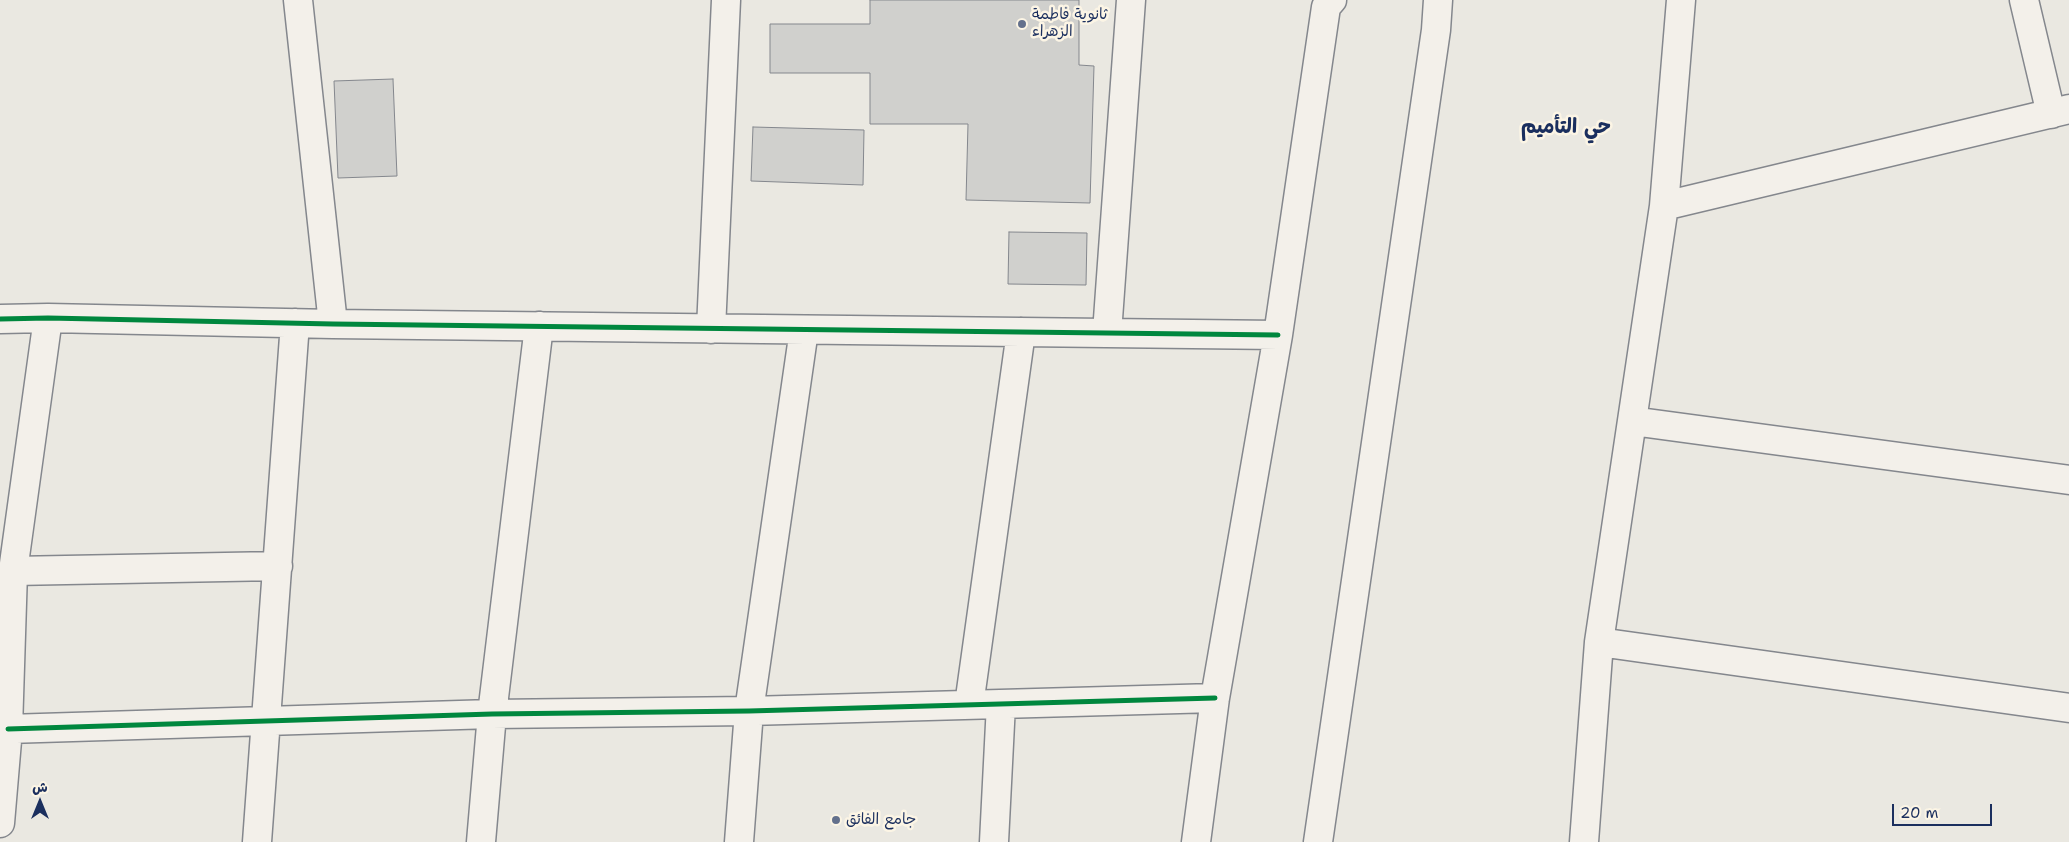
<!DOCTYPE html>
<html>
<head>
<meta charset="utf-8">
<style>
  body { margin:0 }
  #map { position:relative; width:2069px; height:842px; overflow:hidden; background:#eae8e1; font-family:"Shantell Sans","Playpen Sans Arabic",sans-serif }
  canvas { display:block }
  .north { position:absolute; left:15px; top:777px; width:50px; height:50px; -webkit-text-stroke:4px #fcf5e5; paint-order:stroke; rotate:0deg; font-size:14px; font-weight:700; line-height:20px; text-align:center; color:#1b2f5e }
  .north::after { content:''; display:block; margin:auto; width:18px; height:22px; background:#1b2f5e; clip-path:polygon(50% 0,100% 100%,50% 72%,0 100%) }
  .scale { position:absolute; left:1892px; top:804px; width:100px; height:22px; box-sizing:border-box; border:2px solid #1b2f5e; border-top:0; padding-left:6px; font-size:15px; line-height:18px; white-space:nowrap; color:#1b2f5e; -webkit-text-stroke:4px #fcf5e5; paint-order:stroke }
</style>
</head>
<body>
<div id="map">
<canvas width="2069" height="842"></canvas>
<div class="north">ش</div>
<div class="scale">20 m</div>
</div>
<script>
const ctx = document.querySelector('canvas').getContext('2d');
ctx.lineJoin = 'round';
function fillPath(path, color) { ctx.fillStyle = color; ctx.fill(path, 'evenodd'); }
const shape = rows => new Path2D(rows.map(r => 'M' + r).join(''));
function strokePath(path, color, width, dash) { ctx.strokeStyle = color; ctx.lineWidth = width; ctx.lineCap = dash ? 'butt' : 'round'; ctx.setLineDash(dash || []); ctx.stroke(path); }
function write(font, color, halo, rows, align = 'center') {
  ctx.font = font + ' "Shantell Sans","Playpen Sans Arabic",sans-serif'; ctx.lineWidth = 5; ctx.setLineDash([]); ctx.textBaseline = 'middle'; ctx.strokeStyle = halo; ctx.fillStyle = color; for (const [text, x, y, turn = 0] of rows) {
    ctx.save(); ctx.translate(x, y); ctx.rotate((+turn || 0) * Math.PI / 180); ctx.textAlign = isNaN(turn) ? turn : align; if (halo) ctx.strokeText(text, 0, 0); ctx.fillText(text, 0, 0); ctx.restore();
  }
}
const building = shape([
  [870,0,1079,0,1079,65,1094,66,1090,203,966,200,968,124,870,124,870,73,770,73,770,24,870,24,870,0],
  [393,79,397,176,338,178,334,81,393,79],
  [753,127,864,130,863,185,751,181,753,127],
  [1009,232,1087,233,1086,285,1008,284,1009,232]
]);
const minor = shape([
  [298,0,333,324],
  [2024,0,2051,114],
  [1664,206,2069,109],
  [0,319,48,318,333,324,1278,335],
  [711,329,726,0],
  [1107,333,1131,0],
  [1632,421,2069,480],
  [13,571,278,566],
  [1599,642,2069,708],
  [969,705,1021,332],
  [8,729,492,714,749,711,1215,698],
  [0,823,8,729,13,571,48,318],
  [257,842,295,323],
  [481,842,492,714,539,326],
  [739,842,749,711,804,330],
  [994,842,1001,704],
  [1196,842,1215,698,1278,335,1326,7,1332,0],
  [1318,842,1436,30,1438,0],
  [1584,842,1599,642,1664,206,1681,0]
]);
const cycleway = shape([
  [0,319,48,318,333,324,1278,335],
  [8,729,492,714,749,711,1215,698]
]);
const markers = [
  [1022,24,5,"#63708c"],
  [836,820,5,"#63708c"]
];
const poiNames = [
  ["ثانوية فاطمة",1032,15],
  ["الزهراء",1032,32],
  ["جامع الفائق",846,820]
];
const districtNames = [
  ["حي التأميم",1566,128]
];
fillPath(building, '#d0d0cd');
strokePath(building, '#84878d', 1);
strokePath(minor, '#84878d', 31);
strokePath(minor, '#f3f0ea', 28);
strokePath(cycleway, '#00873e', 5);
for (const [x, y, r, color] of markers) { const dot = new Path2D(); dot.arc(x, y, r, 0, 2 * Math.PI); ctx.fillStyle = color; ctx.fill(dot); strokePath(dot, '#fcf5e5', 2); }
write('15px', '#1b2f5e', '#fcf5e5', poiNames, 'left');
write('bold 20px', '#1b2f5e', '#fcf5e5', districtNames);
</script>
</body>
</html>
